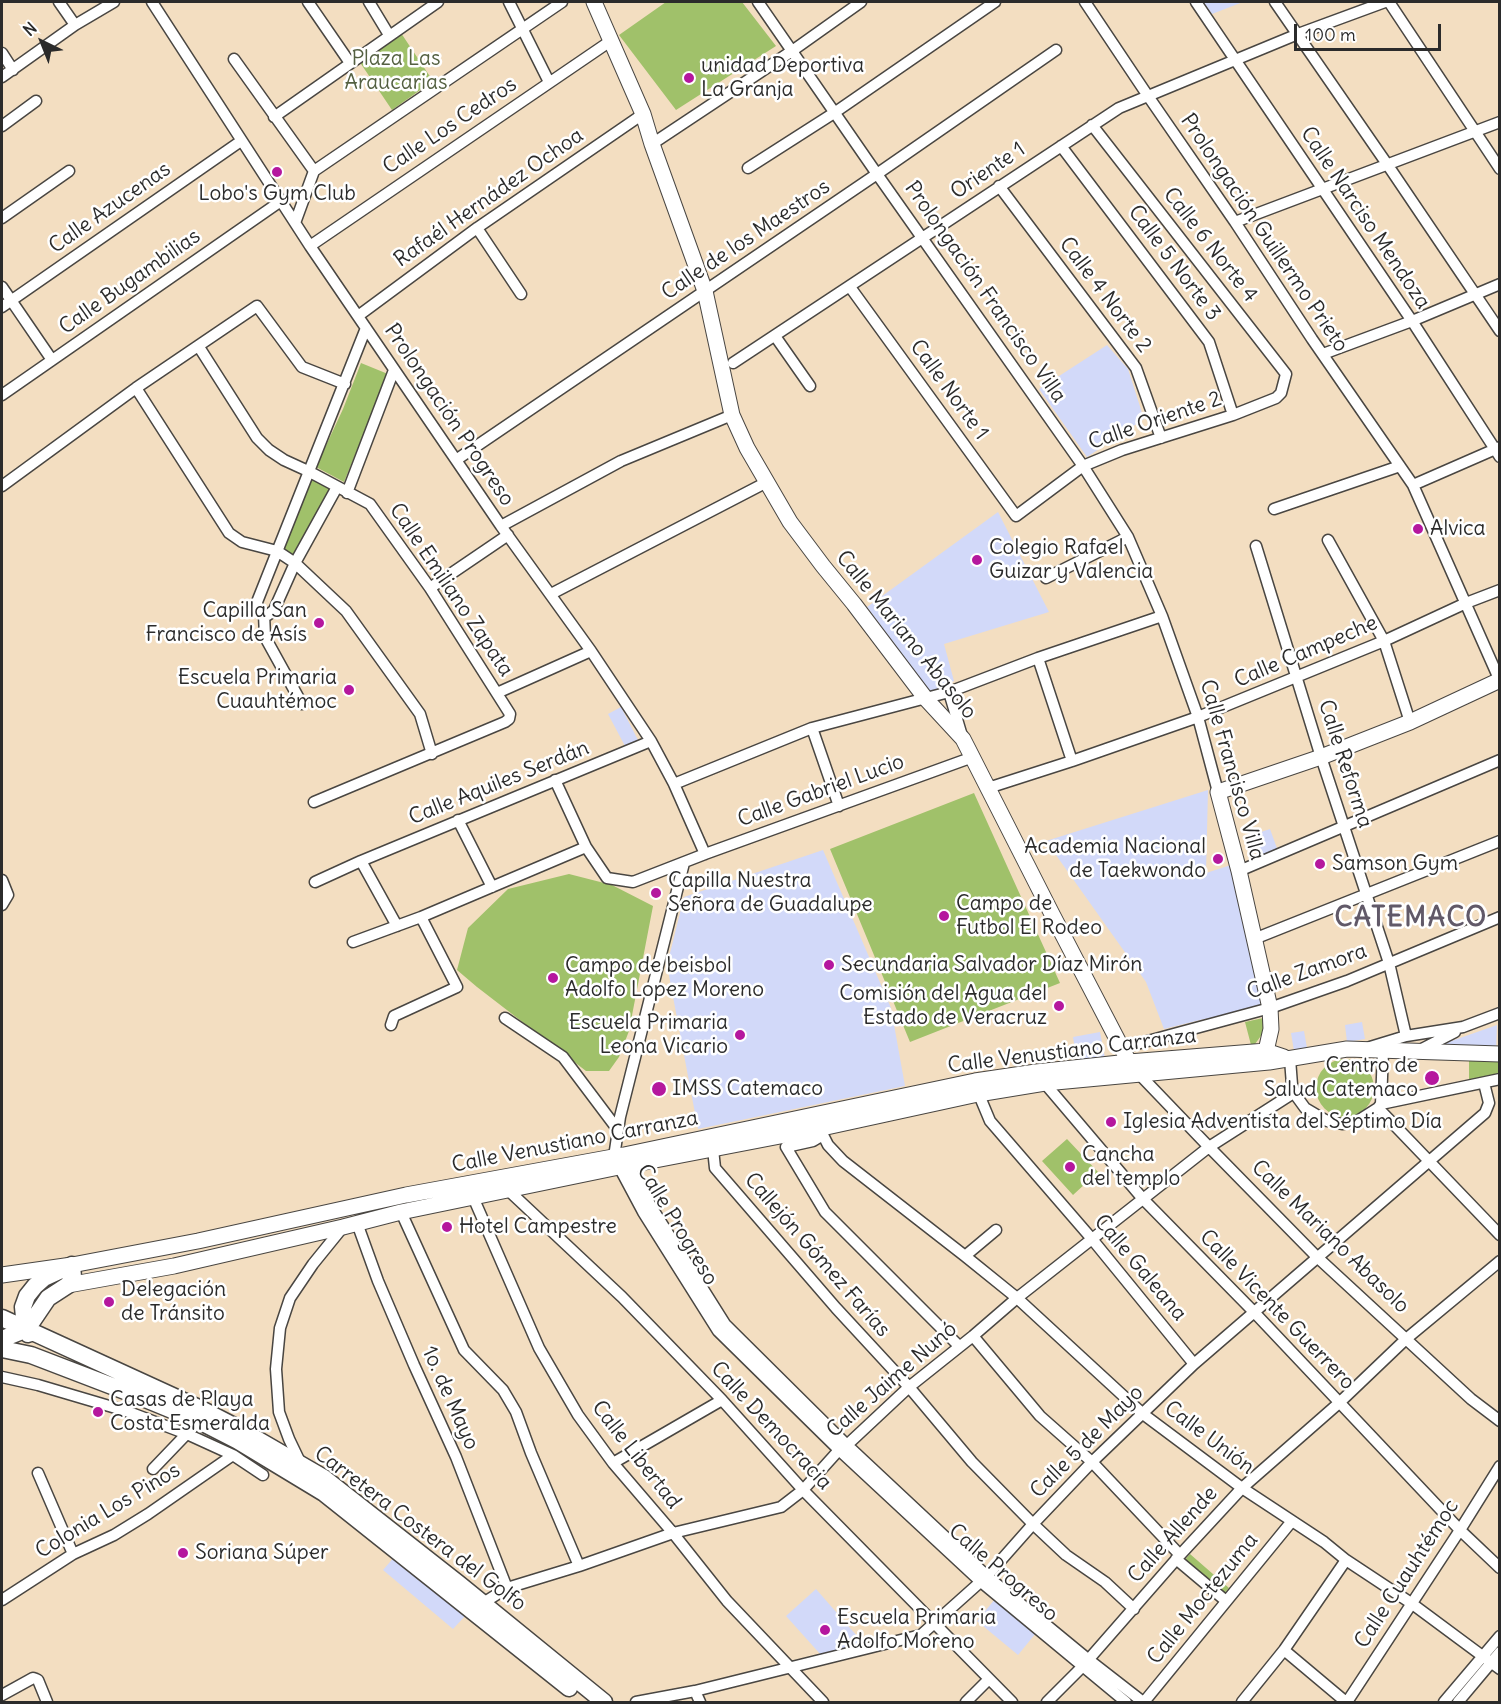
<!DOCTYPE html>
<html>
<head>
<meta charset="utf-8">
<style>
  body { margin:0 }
  #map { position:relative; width:1501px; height:1704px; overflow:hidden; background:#f3dec1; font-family:Delius,sans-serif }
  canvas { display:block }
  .frame { position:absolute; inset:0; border:3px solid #2b2b2b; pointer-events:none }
  .north { position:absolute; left:12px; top:12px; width:60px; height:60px; -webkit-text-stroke:4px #fff; paint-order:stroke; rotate:317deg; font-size:16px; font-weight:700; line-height:24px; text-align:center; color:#2b2b2b }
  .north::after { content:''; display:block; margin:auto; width:21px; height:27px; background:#2b2b2b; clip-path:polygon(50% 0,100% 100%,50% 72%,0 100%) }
  .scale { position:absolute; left:1294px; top:24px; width:147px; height:27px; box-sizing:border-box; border:3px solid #2b2b2b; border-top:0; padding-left:8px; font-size:18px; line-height:21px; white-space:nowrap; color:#2b2b2b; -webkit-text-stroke:4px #fff; paint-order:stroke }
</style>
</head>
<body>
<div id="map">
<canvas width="1501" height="1704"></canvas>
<div class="frame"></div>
<div class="north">N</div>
<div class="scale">100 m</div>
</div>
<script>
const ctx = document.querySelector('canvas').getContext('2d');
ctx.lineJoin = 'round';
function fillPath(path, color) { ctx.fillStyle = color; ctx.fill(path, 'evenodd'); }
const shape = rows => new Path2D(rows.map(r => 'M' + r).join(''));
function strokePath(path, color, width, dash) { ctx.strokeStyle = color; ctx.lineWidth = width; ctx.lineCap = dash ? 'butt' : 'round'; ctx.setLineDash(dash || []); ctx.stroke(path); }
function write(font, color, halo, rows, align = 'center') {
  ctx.font = font + ' Delius,sans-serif'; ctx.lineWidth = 5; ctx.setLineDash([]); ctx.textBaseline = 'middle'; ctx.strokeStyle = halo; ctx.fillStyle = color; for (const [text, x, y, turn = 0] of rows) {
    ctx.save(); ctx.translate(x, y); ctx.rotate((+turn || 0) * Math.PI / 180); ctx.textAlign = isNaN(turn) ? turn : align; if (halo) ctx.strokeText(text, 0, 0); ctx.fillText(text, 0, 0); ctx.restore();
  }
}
const built = shape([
  [1203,2,1243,2,1212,14],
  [1107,345,1128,369,1144,419,1087,457,1039,389],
  [998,512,1049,612,944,644,954,681,930,692,867,607],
  [621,707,638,740,625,746,608,714],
  [1208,790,1206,873,1231,865,1251,949,1261,1007,1200,1020,1164,1029,1146,982,1046,841],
  [1270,829,1278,851,1259,858,1252,835],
  [823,850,891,1008,905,1086,698,1129,667,965,684,897],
  [1362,1022,1365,1039,1347,1042,1345,1025],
  [1497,1025,1496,1051,1443,1050,1443,1044],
  [1304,1031,1307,1048,1294,1051,1291,1033],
  [1100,1032,1105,1058,1077,1062,1073,1037],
  [396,1555,466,1615,453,1629,383,1570],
  [816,1589,864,1644,821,1655,786,1616],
  [995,1599,1036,1633,1018,1655,977,1621]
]);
const green = shape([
  [666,2,742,2,776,46,676,110,619,35],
  [401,33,433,81,392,110,359,61],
  [361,363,388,374,344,482,316,467,343,409],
  [312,478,330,489,295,558,282,551],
  [974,793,1060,983,910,1042,830,849],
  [569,874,612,885,653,906,629,1031,619,1057,609,1071,586,1071,477,987,457,970,468,928,508,889],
  [1263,1018,1264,1025,1263,1033,1255,1044,1251,1045,1245,1022],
  '1316 1088a29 29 0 1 1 58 0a29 29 0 1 1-58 0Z',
  [1469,1059,1499,1061,1499,1076,1469,1080],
  [1067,1139,1098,1172,1073,1195,1042,1161],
  [1190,1554,1229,1588,1221,1597,1182,1563]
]);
const street = shape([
  [59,2,75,25],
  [152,2,310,246,501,526,591,651,651,741,674,784,705,854],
  [308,2,350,63],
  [369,2,389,35],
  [509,2,549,82],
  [758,2,877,174,1083,466,1128,537,1162,616,1198,717,1218,792],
  [1085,2,1148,96,1235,222,1312,339,1413,485,1500,681],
  [1196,2,1412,321,1500,457],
  [1275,2,1387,164,1500,331],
  [1389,2,1500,169],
  [2,53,13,70],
  [234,59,314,171],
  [2,77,75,25,114,2],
  [274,117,438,2],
  [2,126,36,101],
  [652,144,792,51,861,2],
  [1061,146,1209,342,1233,415],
  [748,168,834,113,995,2],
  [314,171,562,2],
  [999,186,1136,368,1161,438],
  [2,218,69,171],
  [1235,222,1500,122],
  [295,223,314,171],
  [477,228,521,294],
  [310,246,612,40],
  [2,287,52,360],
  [850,287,1016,516,1083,466,1122,450,1233,415,1276,398,1281,393,1286,374,1092,125],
  [2,307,241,141],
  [358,316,477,228,643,114],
  [775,336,810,386],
  [199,347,257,438,269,450,284,460,308,471,370,504,430,588,510,714,509,719,505,722,314,802],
  [1323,354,1412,321,1500,284],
  [733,363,1119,108,1298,34,1385,2],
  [136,388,229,533,242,542,277,551,295,563,346,611,420,714,432,754],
  [2,395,281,201],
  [456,460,877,174,1056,50],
  [1413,485,1500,447],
  [2,486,136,388,257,306,302,367,345,384],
  [347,493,394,370],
  [1274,509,1400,466],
  [501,526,621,461,732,415],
  [1328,540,1384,641,1410,722],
  [1256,546,1321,757,1389,963,1406,1036],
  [1046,578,1128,537],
  [430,588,508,535],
  [551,594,767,482],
  [264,614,268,615,274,610,295,563,337,487],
  [1038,658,1072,761],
  [949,692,962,736],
  [497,693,591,651],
  [302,704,265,637,264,614,258,609,257,602,366,328],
  [812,728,839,806],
  [555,780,586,847,607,878,633,882,705,854,973,757],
  [674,784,812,728,949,692,1038,658,1162,616],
  [988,788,1072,761,1198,717,1384,641,1466,603,1500,590],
  [458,820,492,887],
  [361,861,397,926],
  [684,863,620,1117,614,1157,619,1167,643,1212,718,1331,839,1450,981,1582,1126,1702],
  [1239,871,1500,760],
  [2,880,8,895,2,905],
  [315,882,361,861,651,741],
  [1254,939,1500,841],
  [353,942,421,917,586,847],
  [505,1018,563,1057,618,1130],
  [391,1025,394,1016,457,987,421,917],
  [1370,1047,1406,1036,1463,1027,1500,1013],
  [1122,1048,1270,1008,1347,981,1500,917],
  [1418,1051,1455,1032],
  [1290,1059,1292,1085,1297,1097,1305,1108,1327,1121,1342,1124,1356,1122,1378,1108],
  [1139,1074,1209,1147,1317,1257,1471,1399,1500,1421],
  [1042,1080,1143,1199,1253,1311,1460,1530,1500,1568],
  [977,1090,990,1121,1092,1239,1194,1364],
  [1381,1104,1500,1079],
  [1378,1108,1500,1235],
  [1378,1108,1381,1104,1383,1050],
  [821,1122,823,1135,828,1145,843,1161,965,1256,1017,1298,1143,1414,1242,1488,1324,1542,1346,1560,1411,1603,1500,1669],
  [823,1135,813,1141,786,1147,825,1212,959,1346],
  [713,1149,715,1168,836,1308,909,1387,972,1462,1033,1524,1066,1555,1105,1582,1134,1609],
  [626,1160,652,1208,725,1324,847,1445,987,1576,1089,1660,1143,1702],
  [507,1185,508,1190,622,1297,722,1400,803,1490,1012,1702],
  [473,1197,539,1348,578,1415,613,1463,673,1533,727,1601,823,1702],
  [401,1212,464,1350,503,1390,516,1412,531,1453,579,1566],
  [357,1223,378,1281,414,1365,456,1457,507,1588],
  [965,1256,996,1230],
  [973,1336,1040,1416,1092,1462,1180,1555],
  [2,1377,38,1385,126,1411,187,1434,233,1455],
  [300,1462,289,1439,279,1412,276,1369,280,1328,290,1298,313,1264,343,1227],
  [613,1463,722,1400],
  [153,1469,199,1421,201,1416],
  [38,1473,73,1554],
  [1176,1559,1226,1601],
  [2,1600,73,1554,114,1535,148,1514,233,1455,263,1475],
  [480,1605,507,1588,579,1566,673,1533,781,1507,803,1490,839,1450,847,1445,909,1387,973,1336,1017,1298,1209,1147,1295,1092],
  [1284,1650,1346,1702],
  [695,1691,700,1702],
  [2,1695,33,1678,36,1679,38,1680,47,1702],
  [636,1702,695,1691,921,1635,987,1576,1033,1524,1092,1462,1194,1364,1485,1113,1489,1103,1484,1083],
  [966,1702,989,1679],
  [1047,1702,1082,1667,1180,1555,1242,1488,1339,1403,1406,1339,1500,1261],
  [1144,1702,1292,1521],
  [1242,1702,1284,1650,1346,1560],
  [1347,1702,1460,1530,1500,1466],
  [1444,1702,1500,1636],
  [1458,1702,1500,1652]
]);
const secondary = shape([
  [594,2,643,114,652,144,705,291,732,415,747,448,790,522,823,566,854,604,926,699,963,739,1052,914,1129,1062,1135,1069],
  [1266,1051,1271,1029,1270,1008,1239,871,1218,792,1321,757,1410,722,1500,680],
  [2,1275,72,1265,198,1241,406,1195,624,1155,975,1081,1036,1072,1129,1062,1266,1051,1284,1057],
  [68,1285,174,1266,343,1227,401,1212,619,1167,822,1128,978,1094,1045,1083,1269,1062,1347,1049,1500,1054]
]);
const primary = shape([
  [2,1318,203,1410,234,1426,324,1478,459,1584,604,1702],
  [2,1339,27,1329,48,1298,68,1285,73,1277,72,1265,44,1278,35,1286,27,1296,23,1307,24,1317,27,1329,28,1334],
  [2,1349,31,1355,138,1396,199,1421,238,1441,324,1493,569,1688]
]);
const markers = [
  [689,78,6,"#b5179e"],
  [277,172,6,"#b5179e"],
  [1418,529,6,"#b5179e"],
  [977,560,6,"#b5179e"],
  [319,623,6,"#b5179e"],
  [349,690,6,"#b5179e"],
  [1218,859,6,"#b5179e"],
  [1320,864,6,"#b5179e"],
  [656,893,6,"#b5179e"],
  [944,916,6,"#b5179e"],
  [829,965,6,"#b5179e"],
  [553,978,6,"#b5179e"],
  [1059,1006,6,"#b5179e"],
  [740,1035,6,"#b5179e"],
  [1432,1078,8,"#b5179e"],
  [659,1089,8,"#b5179e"],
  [1111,1122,6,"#b5179e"],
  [1070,1167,6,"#b5179e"],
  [447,1227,6,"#b5179e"],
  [109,1302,6,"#b5179e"],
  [98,1412,6,"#b5179e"],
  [183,1553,6,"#b5179e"],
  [825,1630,6,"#b5179e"]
];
const parkNames = [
  ["Plaza Las",396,59],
  ["Araucarias",396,83]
];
const poiNames = [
  ["unidad Deportiva",701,66],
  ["La Granja",701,90],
  ["Lobo's Gym Club",277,194,"center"],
  ["Alvica",1430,529],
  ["Colegio Rafael",989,548],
  ["Guizar y Valencia",989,572],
  ["Capilla San",307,611,"right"],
  ["Francisco de Asís",307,635,"right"],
  ["Escuela Primaria",337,678,"right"],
  ["Cuauhtémoc",337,702,"right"],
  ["Academia Nacional",1206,847,"right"],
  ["de Taekwondo",1206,871,"right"],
  ["Samson Gym",1332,864],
  ["Capilla Nuestra",668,881],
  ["Señora de Guadalupe",668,905],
  ["Campo de",956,904],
  ["Futbol El Rodeo",956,928],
  ["Secundaria Salvador Díaz Mirón",841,965],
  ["Campo de beisbol",565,966],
  ["Adolfo Lopez Moreno",565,990],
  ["Comisión del Agua del",1047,994,"right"],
  ["Estado de Veracruz",1047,1018,"right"],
  ["Escuela Primaria",728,1023,"right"],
  ["Leona Vicario",728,1047,"right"],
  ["Centro de",1418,1066,"right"],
  ["Salud Catemaco",1418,1090,"right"],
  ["IMSS Catemaco",672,1089],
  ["Iglesia Adventista del Séptimo Día",1123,1122],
  ["Cancha",1082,1155],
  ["del templo",1082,1179],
  ["Hotel Campestre",459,1227],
  ["Delegación",121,1290],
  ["de Tránsito",121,1314],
  ["Casas de Playa",110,1400],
  ["Costa Esmeralda",110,1424],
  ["Soriana Súper",195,1553],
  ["Escuela Primaria",837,1618],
  ["Adolfo Moreno",837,1642]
];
const streetNames = [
  ["Calle Los Cedros",450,126,-34],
  ["Oriente 1",988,171,-34],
  ["Rafaél Hernádez Ochoa",489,198,-35],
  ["Calle Azucenas",110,208,-35],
  ["Calle Narciso Mendoza",1365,218,56],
  ["Prolongación Guillermo Prieto",1264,233,56],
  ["Calle de los Maestros",746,240,-34],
  ["Calle 6 Norte 4",1210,245,52],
  ["Calle 5 Norte 3",1174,263,53],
  ["Calle Bugambilias",130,282,-35],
  ["Prolongación Francisco Villa",985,292,55],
  ["Calle 4 Norte 2",1105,295,53],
  ["Calle Norte 1",949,390,54],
  ["Prolongación Progreso",449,415,56],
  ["Calle Oriente 2",1155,421,-19],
  ["Calle Emiliano Zapata",451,590,56],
  ["Calle Mariano Abasolo",906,635,51],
  ["Calle Campeche",1306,652,-23],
  ["Calle Reforma",1345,764,72],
  ["Calle Francisco Villa",1232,770,74],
  ["Calle Aquiles Serdán",499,783,-22],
  ["Calle Gabriel Lucio",821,791,-20],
  ["Calle Zamora",1307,972,-20],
  ["Calle Venustiano Carranza",1072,1051,-7],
  ["Calle Venustiano Carranza",575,1142,-11],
  ["Calle Progreso",677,1225,59],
  ["Calle Mariano Abasolo",1330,1237,44],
  ["Callejón Gómez Farías",817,1255,49],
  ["Calle Galeana",1140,1268,50],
  ["Calle Vicente Guerrero",1277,1310,46],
  ["Calle Jaime Nunó",892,1380,-41],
  ["1o. de Mayo",450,1398,66],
  ["Calle Democracia",771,1426,47],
  ["Calle Unión",1209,1438,37],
  ["Calle 5 de Mayo",1087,1442,-45],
  ["Calle Libertad",636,1455,52],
  ["Colonia Los Pinos",108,1511,-31],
  ["Carretera Costera del Golfo",420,1529,37],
  ["Calle Allende",1173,1535,-48],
  ["Calle Progreso",1003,1573,41],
  ["Calle Cuauhtémoc",1407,1574,-57],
  ["Calle Moctezuma",1203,1599,-51]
];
const districtNames = [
  ["CATEMACO",1411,918]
];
fillPath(built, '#d2d9f9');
fillPath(green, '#a0c16a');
strokePath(street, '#494642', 13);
strokePath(secondary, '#494642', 17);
strokePath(primary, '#494642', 19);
strokePath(street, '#fff', 10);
strokePath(secondary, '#fff', 15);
strokePath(primary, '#fff', 16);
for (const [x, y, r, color] of markers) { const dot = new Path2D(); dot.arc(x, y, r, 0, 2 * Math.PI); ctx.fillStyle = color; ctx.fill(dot); strokePath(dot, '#fff', 2); }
write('21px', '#546041', '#fff', parkNames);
write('21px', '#2b2b2b', '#fff', poiNames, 'left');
write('21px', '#2b2b2b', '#fff', streetNames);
ctx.letterSpacing = '1.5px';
write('bold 27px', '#615968', '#fff', districtNames);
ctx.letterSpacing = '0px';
</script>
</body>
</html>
